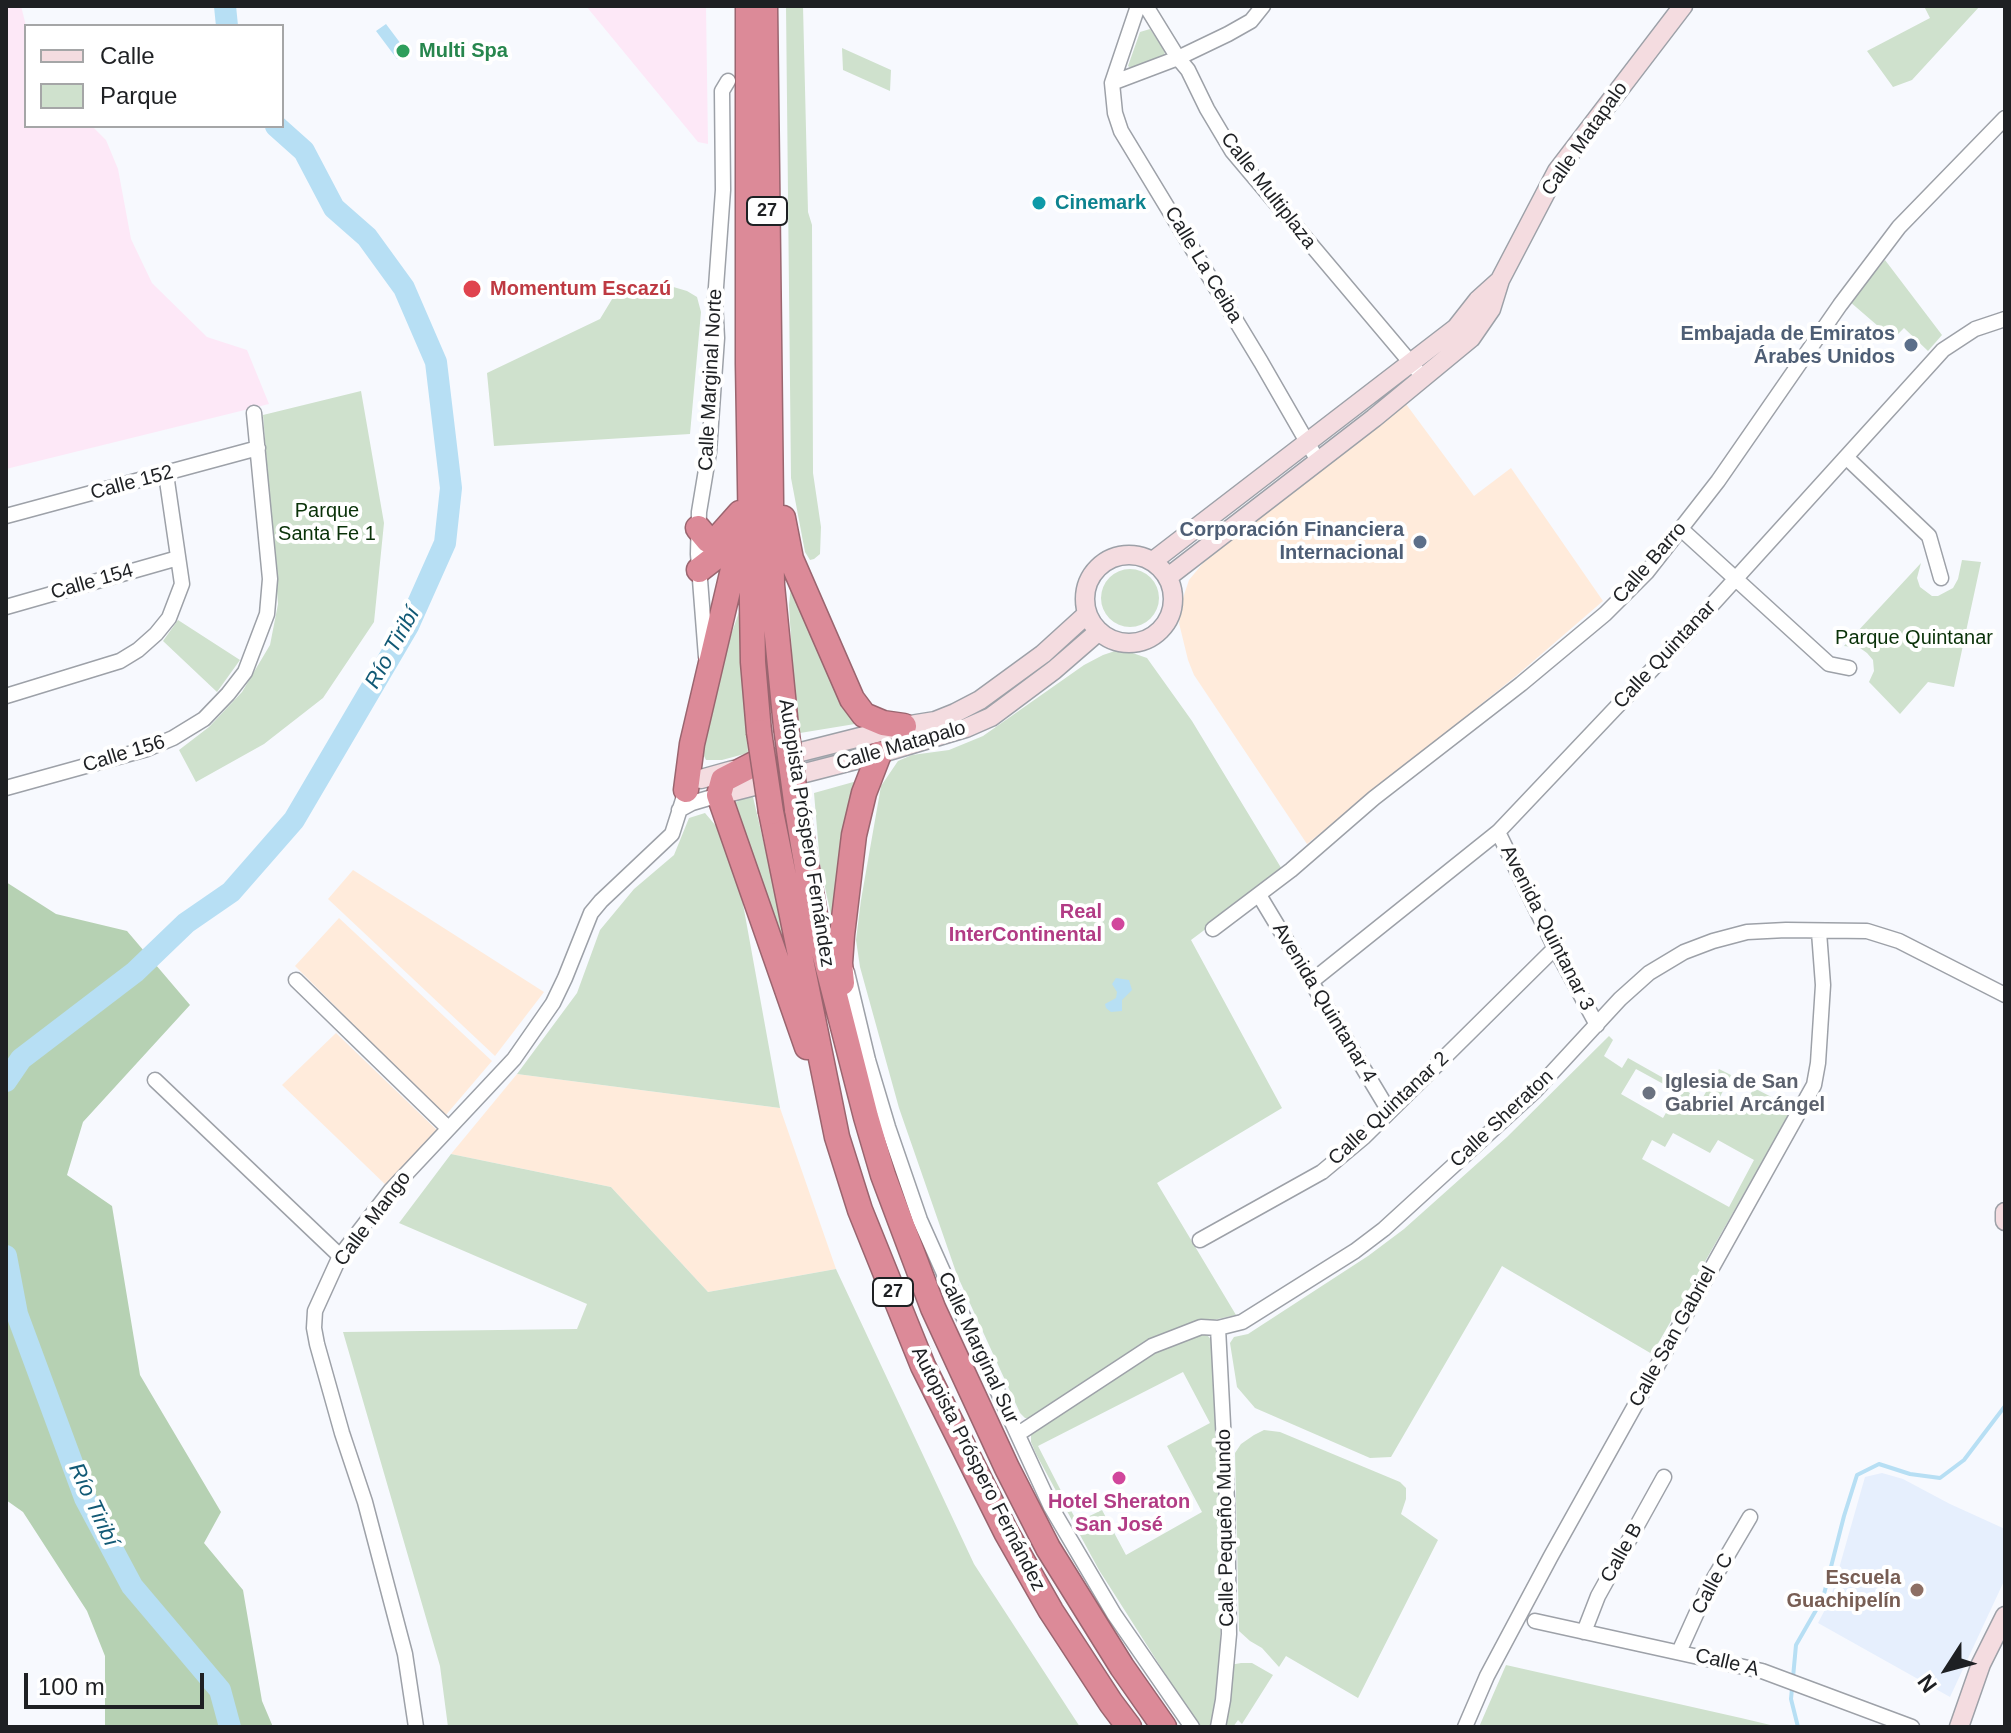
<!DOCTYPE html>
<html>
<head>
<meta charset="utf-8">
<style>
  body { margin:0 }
  #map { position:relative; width:2011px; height:1733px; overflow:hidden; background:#f7f9fe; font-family:Helvetica,sans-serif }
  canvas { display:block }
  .frame { position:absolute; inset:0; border:8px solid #1e2023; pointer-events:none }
  .legend { position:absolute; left:24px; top:24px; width:260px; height:104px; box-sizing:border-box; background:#fff; border:2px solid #a5a6a7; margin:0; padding:10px 14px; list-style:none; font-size:24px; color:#1e2023 }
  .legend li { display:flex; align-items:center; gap:16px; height:40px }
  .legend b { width:40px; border:2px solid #a5a6a7 }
  .north { position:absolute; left:1907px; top:1629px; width:80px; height:80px; -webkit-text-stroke:6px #fff; paint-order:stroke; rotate:234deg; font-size:22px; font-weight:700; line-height:32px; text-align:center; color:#1e2023 }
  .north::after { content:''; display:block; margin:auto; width:28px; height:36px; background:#1e2023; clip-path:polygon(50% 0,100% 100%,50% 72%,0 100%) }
  .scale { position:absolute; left:24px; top:1673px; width:180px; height:36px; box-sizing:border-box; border:4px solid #1e2023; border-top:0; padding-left:10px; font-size:24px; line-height:28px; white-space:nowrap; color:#1e2023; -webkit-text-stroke:6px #fff; paint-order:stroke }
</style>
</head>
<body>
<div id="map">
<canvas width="2011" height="1733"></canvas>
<div class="frame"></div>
<ul class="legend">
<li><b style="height:10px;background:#f4dce0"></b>Calle</li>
<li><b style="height:22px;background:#cfe1cd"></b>Parque</li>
</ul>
<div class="north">N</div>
<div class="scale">100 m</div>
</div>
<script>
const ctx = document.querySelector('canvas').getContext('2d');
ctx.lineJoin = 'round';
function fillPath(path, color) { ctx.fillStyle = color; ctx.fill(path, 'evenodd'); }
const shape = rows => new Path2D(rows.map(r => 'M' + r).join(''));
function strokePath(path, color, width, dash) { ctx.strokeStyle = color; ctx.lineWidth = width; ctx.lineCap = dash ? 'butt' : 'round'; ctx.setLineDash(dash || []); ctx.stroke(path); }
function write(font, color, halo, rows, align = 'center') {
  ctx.font = font + ' Helvetica,sans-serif'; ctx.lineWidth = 8; ctx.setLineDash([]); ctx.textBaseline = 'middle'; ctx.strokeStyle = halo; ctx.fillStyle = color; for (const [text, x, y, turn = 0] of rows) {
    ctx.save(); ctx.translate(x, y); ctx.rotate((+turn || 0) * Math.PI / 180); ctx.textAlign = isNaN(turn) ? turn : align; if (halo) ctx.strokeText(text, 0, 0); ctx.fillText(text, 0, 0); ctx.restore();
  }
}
const commercial = shape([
  [1406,404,1474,496,1511,468,1603,601,1516,676,1307,844,1194,675,1188,660,1179,623,1183,598,1189,580,1203,563],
  [353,870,544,992,495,1056,328,899],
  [339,918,492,1061,445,1116,295,966],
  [336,1033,442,1135,391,1190,282,1085],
  [517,1074,780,1108,836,1269,708,1292,611,1187,451,1154]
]);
const industrial = shape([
  [6,6,21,6,26,26,26,126,92,126,106,140,118,169,131,239,152,283,207,337,247,350,269,404,6,469],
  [586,6,706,6,708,144,698,142]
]);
const built = shape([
  [1882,1473,1903,1479,1950,1504,2005,1529,2005,1579,1950,1697,1818,1623,1830,1600,1865,1477]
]);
const green = shape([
  [786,6,803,6,808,212,812,225,813,473,821,527,820,554,814,559,810,560,805,552,791,478],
  [1924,6,1980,6,1912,80,1893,87,1867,51,1930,18],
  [1150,29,1165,51,1164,57,1133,70,1128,66,1140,32],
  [842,48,891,70,890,91,843,70],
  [1885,260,1942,335,1928,351,1904,328,1893,339,1849,301],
  [620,286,670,286,687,291,697,297,701,312,690,434,494,446,487,373,600,319],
  [361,391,384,523,374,622,323,698,264,744,196,782,179,750,209,727,242,692,270,645,278,604,263,415],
  [1962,560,1981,562,1954,687,1928,682,1900,714,1869,682,1874,671,1873,660,1867,653,1860,648,1844,646,1921,563,1917,578,1920,587,1932,596,1938,596,1953,588,1958,579],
  '1101 598a29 29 0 1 1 58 0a29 29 0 1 1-58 0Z',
  [791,584,861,723,800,733,796,723,789,605],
  [739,612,743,641,748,753,722,760,706,760,703,754,705,736,731,635],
  [178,620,240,660,217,692,163,641],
  [1121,649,1147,658,1192,721,1283,871,1191,940,1282,1108,1157,1183,1236,1315,1195,1324,1031,1418,1025,1418,1020,1413,957,1275,899,1108,860,967,856,940,861,900,881,786,898,761,912,755,949,750,983,736,1084,665,1103,655],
  [857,781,835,934,820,864,814,793],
  [753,797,776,895,790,978,731,805,742,799],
  [705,813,722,833,741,893,780,1108,517,1074,577,993,600,930,634,889,674,855,689,818],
  [1609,1036,1613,1040,1604,1056,1622,1068,1628,1058,1690,1093,1695,1115,1704,1115,1702,1099,1719,1069,1731,1075,1717,1103,1739,1114,1754,1088,1793,1108,1652,1354,1502,1266,1391,1457,1370,1458,1255,1408,1237,1387,1230,1343,1234,1337,1248,1334,1368,1256,1404,1229,1507,1137],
  [1636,1069,1678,1092,1663,1118,1621,1094],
  [1673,1133,1710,1153,1718,1140,1754,1160,1729,1207,1642,1159,1652,1140,1665,1147],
  [451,1154,611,1187,708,1292,836,1269,974,1564,1080,1727,448,1727,440,1666,343,1332,577,1329,587,1304,399,1223],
  [1204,1334,1208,1336,1213,1342,1221,1587,1220,1680,1214,1727,1199,1727,1099,1570,1036,1454,1031,1442,1031,1434,1146,1356,1193,1336],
  [1183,1372,1210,1423,1167,1446,1202,1512,1126,1555,1102,1510,1077,1522,1038,1446],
  [1264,1430,1280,1432,1400,1482,1406,1488,1406,1499,1401,1514,1438,1540,1358,1698,1286,1656,1279,1667,1262,1648,1250,1641,1239,1631,1235,1453,1241,1444,1254,1435],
  [1241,1663,1252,1663,1273,1675,1242,1724,1238,1720,1233,1727,1223,1727,1230,1665],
  [1506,1665,1741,1718,1779,1727,1479,1727]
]);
const forest = shape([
  [6,882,56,914,127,931,190,1005,83,1122,67,1175,112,1206,140,1375,221,1512,204,1543,243,1590,262,1701,273,1727,105,1727,105,1656,87,1611,23,1512,6,1500]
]);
const water = shape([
  [386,24,407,52,397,59,376,31],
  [1116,978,1129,980,1132,990,1122,1000,1122,1011,1111,1012,1106,1008,1105,1004,1116,998,1117,992,1112,984]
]);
const stream = shape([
  [1798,1727,1791,1699,1796,1645,1823,1598,1844,1516,1857,1475,1879,1464,1910,1474,1940,1478,1964,1460,2005,1406]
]);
const river = shape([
  [225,6,227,26],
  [6,1081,21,1059,135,972,186,923,231,892,294,820,408,626,445,543,451,488,436,362,404,288,367,237,334,208,304,151,276,126],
  [6,1256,17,1314,85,1498,132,1586,220,1690,230,1727]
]);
const street = shape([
  [1138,6,1112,83,1115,113,1121,131,1261,362,1318,461],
  [1146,6,1178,58,1188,70,1207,109,1232,151,1416,369],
  [1112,83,1178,58,1228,34,1251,21,1263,6],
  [1846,457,1929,536,1941,578],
  [6,516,258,448],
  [1681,529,1829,664,1849,668],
  [6,607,178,558],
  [706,657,698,554,699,512,709,452,717,338,715,301,723,190,722,91,728,81],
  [6,696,120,661,138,650,156,634,169,618,182,584,166,474],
  [6,788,147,749,173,738,204,719,228,694,245,672,267,614,270,579,254,413],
  [679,810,692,803,719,795],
  [1498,832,1555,948,1597,1025],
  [1259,895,1389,1111],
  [1213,929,1291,870,1374,798,1521,684,1605,614,1647,572,1718,481,1840,305,1899,227,2005,118],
  [847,972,868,1060,888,1127,920,1220,962,1314,1051,1507,1114,1614,1192,1727],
  [296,980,448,1128],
  [1312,981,1498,832,1681,639,1943,350,1975,329,2005,319],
  [155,1080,340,1256],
  [1200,1240,1322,1172,1364,1137,1555,948],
  [1218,1328,1227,1501,1229,1634,1223,1700,1218,1727],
  [1018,1434,1152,1346,1201,1327,1218,1328,1242,1322,1355,1251,1384,1229,1535,1091,1620,999,1649,973,1684,952,1713,941,1747,932,1786,930,1867,931,1899,941,2005,995],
  [1535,1621,1762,1671,1912,1727],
  [1584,1632,1598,1596,1664,1477],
  [1679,1652,1707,1590,1750,1517],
  [416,1727,405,1654,365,1502,342,1433,317,1344,314,1328,315,1311,340,1256,391,1190,514,1059,553,1003,565,978,591,913,601,901,672,834,686,790,689,786],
  [1465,1727,1487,1676,1551,1556,1814,1085,1818,1063,1823,985,1819,932]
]);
const secondary = shape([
  '1085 599a44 44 0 1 1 88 0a44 44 0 1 1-88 0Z',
  [1153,561,1456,328,1478,300,1498,282],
  [1168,577,1374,418,1471,338,1491,309,1500,280,1557,171,1683,6],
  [777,758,904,726,935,721,955,713,980,700,1043,654,1087,614],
  [701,779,733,770],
  [719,795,879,754,966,728,991,717,1054,670,1099,631],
  [2005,1212,2005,1221],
  [1959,1727,1981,1664,2005,1616]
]);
const highway = shape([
  [748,6,748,364,753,662,759,732],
  [765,6,772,585,786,727],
  [783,518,791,559,852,699,864,715,883,723,904,726],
  [698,528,708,540,716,540,740,513],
  [699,570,739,539],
  [756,763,723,780,719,795,807,1047],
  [686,790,692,744,737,552,739,530],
  [797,809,816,921,866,1117,883,1175,933,1308,1007,1468,1048,1548,1122,1667,1164,1727],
  [771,812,837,1137,860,1210,923,1366,1006,1532,1051,1611,1111,1703,1129,1727],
  [842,983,840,963,842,935,854,835,864,793,879,754]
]);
const highwayBridge = shape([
  [786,727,797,809],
  [759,732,771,812]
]);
const markers = [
  [403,51,8,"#2e9e5b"],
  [1039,203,8,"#0f9aa8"],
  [472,289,10,"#e0444e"],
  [1911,345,8,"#5c6f8a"],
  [1420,542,8,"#5c6f8a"],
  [1118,924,8,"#d1479c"],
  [1649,1093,8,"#6b7280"],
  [1119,1478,8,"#d1479c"],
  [1917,1590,8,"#8d6e63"]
];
const shields = [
  [767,211,40],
  [893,1292,40]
];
const shieldNames = [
  ["27",767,211],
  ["27",893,1292]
];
const leisureNames = [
  ["Multi Spa",419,51]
];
const streetNames = [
  ["Calle Matapalo",1585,139,-55],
  ["Calle Multiplaza",1268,191,52],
  ["Calle La Ceiba",1203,265,59],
  ["Calle Marginal Norte",711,380,-87],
  ["Calle 152",132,483,-15],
  ["Calle Barro",1650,563,-49],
  ["Calle 154",92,582,-16],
  ["Calle Quintanar",1665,655,-47],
  ["Calle Matapalo",901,746,-16],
  ["Calle 156",124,754,-17],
  ["Autopista Próspero Fernández",806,833,81],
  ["Avenida Quintanar 3",1547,928,63],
  ["Avenida Quintanar 4",1324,1003,59],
  ["Calle Quintanar 2",1389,1109,-43],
  ["Calle Sheraton",1502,1119,-43],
  ["Calle Mango",373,1219,-53],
  ["Calle San Gabriel",1673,1337,-61],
  ["Calle Marginal Sur",978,1348,65],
  ["Autopista Próspero Fernández",978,1469,63],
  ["Calle Pequeño Mundo",1226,1528,-91],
  ["Calle B",1622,1553,-61],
  ["Calle C",1713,1584,-62],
  ["Calle A",1727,1663,13]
];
const cultureNames = [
  ["Cinemark",1055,203]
];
const healthNames = [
  ["Momentum Escazú",490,289]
];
const serviceNames = [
  ["Embajada de Emiratos",1895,334],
  ["Árabes Unidos",1895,357],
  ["Corporación Financiera",1404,530],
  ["Internacional",1404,553]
];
const parkNames = [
  ["Parque",327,511],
  ["Santa Fe 1",327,534],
  ["Parque Quintanar",1914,638]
];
const hotelNames = [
  ["Real",1102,912],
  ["InterContinental",1102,935],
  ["Hotel Sheraton",1119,1502,"center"],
  ["San José",1119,1525,"center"]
];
const worshipNames = [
  ["Iglesia de San",1665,1082],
  ["Gabriel Arcángel",1665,1105]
];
const educationNames = [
  ["Escuela",1901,1578],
  ["Guachipelín",1901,1601]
];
const waterNames = [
  ["Río Tiribí",393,648,-61],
  ["Río Tiribí",93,1505,65]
];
fillPath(commercial, '#ffebdb');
fillPath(industrial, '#fde8f7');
fillPath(built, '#e6effd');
fillPath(green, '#cfe1cd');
fillPath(forest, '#b6d1b3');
fillPath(water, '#b7dff4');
strokePath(stream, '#b7dff4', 4);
strokePath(river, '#b7dff4', 22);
strokePath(street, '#9da1a8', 17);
strokePath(secondary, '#9da1a8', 21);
strokePath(highway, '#9a656f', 27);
strokePath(street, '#fff', 14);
strokePath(secondary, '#f4dce0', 18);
strokePath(highway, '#dc8a98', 24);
strokePath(highwayBridge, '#9a656f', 27, []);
strokePath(highwayBridge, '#dc8a98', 24);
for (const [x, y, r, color] of markers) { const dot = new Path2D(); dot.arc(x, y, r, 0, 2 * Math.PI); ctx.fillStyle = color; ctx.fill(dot); strokePath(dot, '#fff', 3); }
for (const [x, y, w] of shields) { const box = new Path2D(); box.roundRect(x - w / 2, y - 14, w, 28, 6); ctx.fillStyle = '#fff'; ctx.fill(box); strokePath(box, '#1e2023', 2); }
write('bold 18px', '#1e2023', null, shieldNames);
write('bold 20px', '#27864d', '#fff', leisureNames, 'left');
write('20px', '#1e2023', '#fff', streetNames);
write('bold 20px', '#0d838f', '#fff', cultureNames, 'left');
write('bold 20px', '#be3a42', '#fff', healthNames, 'left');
write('bold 20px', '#4e5e75', '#fff', serviceNames, 'right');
write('20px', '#0a3209', '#fff', parkNames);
write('bold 20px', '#b23c85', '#fff', hotelNames, 'right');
write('bold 20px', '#5b616d', '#fff', worshipNames, 'left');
write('bold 20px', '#785e54', '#fff', educationNames, 'right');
write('italic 22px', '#115975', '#fff', waterNames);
</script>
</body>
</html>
